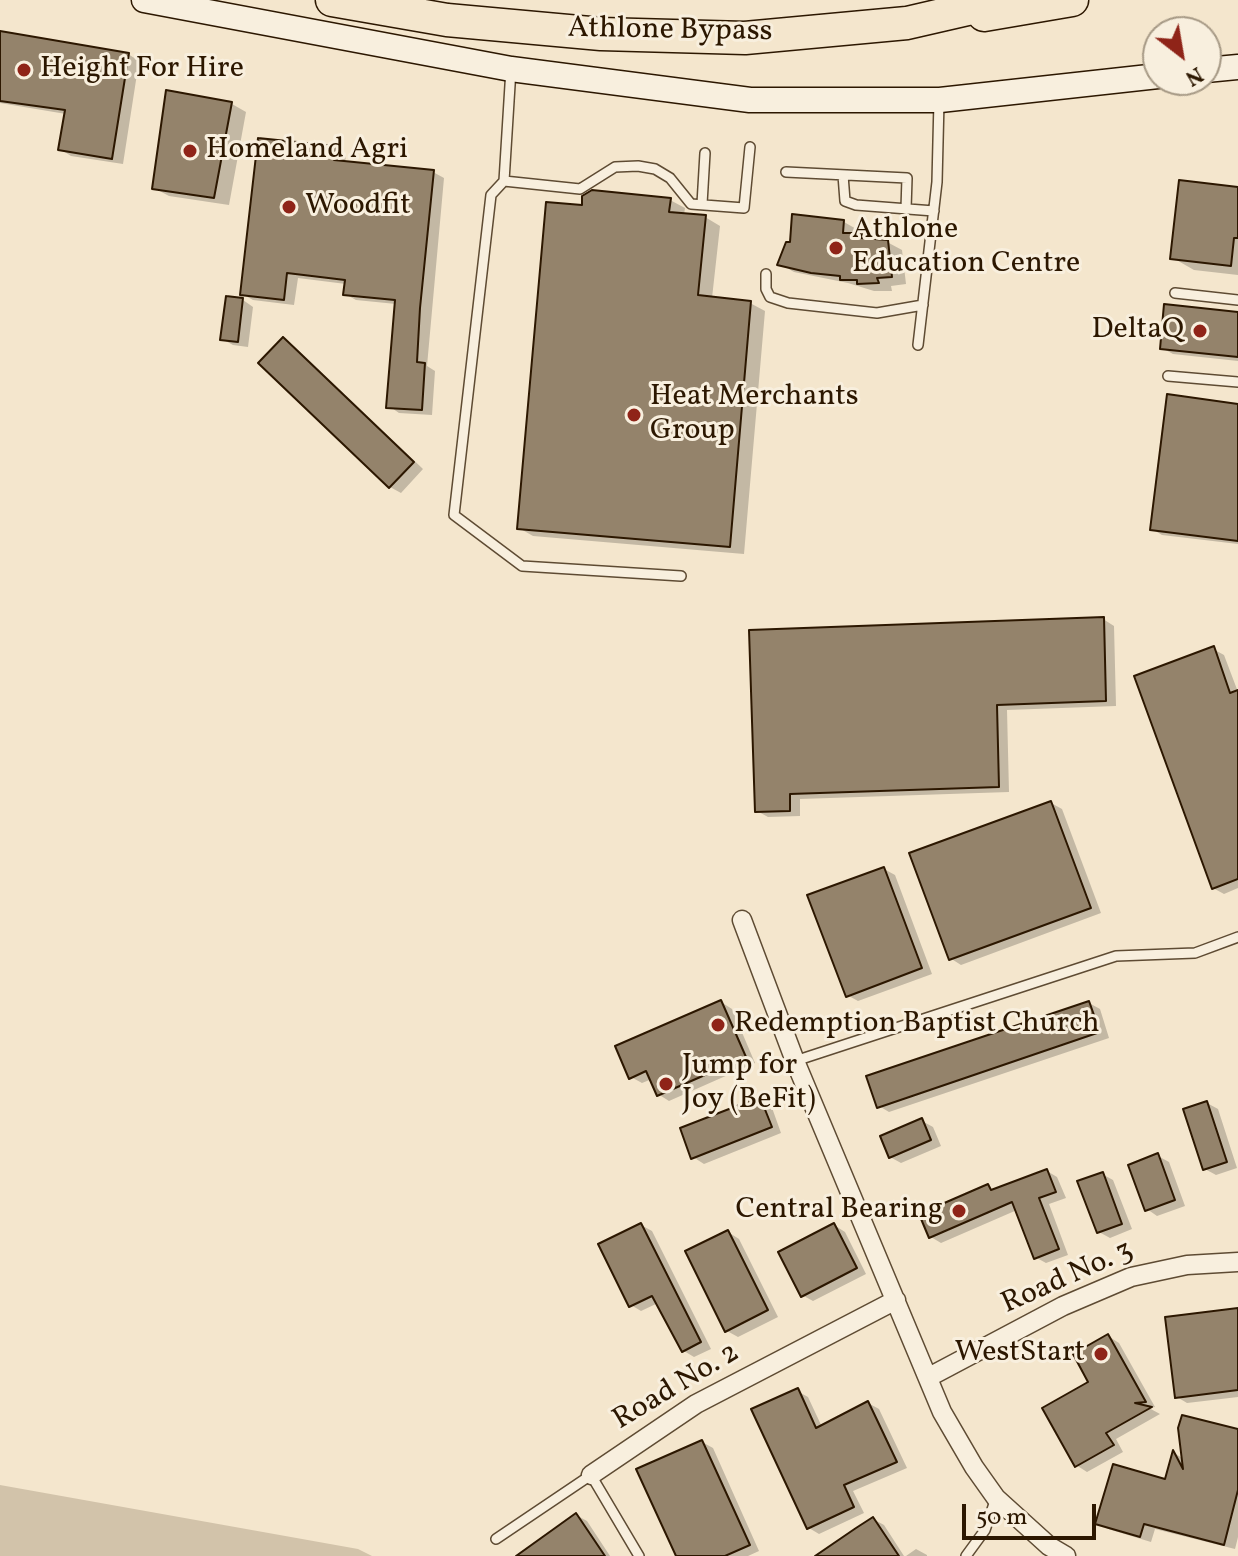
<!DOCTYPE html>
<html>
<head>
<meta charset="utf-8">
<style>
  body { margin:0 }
  #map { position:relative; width:1238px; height:1556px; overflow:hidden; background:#f4e6cd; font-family:Vollkorn,serif }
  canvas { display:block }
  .north { position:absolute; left:1142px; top:16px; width:80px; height:80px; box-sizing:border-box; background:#f8efde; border:2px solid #a69985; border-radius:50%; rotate:149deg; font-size:22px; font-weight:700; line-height:32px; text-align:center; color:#2c1700 }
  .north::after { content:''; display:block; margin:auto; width:28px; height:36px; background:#8f2418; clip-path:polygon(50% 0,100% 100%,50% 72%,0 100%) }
  .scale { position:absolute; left:962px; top:1504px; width:134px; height:36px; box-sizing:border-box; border:4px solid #2c1700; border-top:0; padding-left:10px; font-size:24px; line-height:28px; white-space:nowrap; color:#2c1700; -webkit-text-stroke:6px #f8efde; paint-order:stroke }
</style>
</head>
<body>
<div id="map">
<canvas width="1238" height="1556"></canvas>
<div class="north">N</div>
<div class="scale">50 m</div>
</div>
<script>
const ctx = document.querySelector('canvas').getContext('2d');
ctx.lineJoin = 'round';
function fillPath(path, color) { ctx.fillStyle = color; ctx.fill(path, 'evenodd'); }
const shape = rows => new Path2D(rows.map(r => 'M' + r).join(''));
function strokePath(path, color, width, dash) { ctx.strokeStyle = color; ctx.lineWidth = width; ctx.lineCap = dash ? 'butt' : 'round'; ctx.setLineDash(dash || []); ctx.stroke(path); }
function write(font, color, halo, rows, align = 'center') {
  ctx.font = font + ' Vollkorn,serif'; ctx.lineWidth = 6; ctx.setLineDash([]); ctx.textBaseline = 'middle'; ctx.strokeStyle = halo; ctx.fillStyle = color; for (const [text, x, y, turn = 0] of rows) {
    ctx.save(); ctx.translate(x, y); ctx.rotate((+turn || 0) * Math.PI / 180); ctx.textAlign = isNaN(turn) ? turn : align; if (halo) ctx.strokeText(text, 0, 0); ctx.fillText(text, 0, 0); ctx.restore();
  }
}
const green = shape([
  [0,1485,358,1549,372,1556,0,1556]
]);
const shadow = shape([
  [0,38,128,54,139,61,123,164,71,156,60,149,66,114,0,103],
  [232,104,246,112,229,205,169,196,154,188],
  [335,148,346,155,345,163,433,172,444,178,427,366,435,371,432,415,399,413,389,406,396,304,356,300,345,294,346,284,298,278,294,305,253,300,242,294],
  [1238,189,1238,275,1194,270,1173,258],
  [670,200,685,208,684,215,705,217,720,226,712,298,750,303,765,311,744,554,533,536,519,528],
  [844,222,858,230,858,235,870,240,887,242,902,250,906,284,891,286,892,291,874,291,848,283,794,272,780,264],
  [243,300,253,307,248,347,233,345,222,339],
  [1238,314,1238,361,1173,354,1162,348],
  [284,340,294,346,423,469,401,493,390,487],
  [1238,406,1238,544,1162,535,1152,529],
  [1103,619,1114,626,1116,706,1007,710,1009,792,800,799,800,816,768,817,757,811],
  [1213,649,1224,655,1238,692,1238,888,1224,894,1213,888],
  [1051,803,1062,809,1101,913,961,965,950,958],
  [884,869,895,875,932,974,858,1001,847,995],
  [721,1002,732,1009,755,1063,669,1101,658,1094,652,1079,642,1083,631,1077],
  [1089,1003,1100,1009,1109,1038,889,1112,879,1106],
  [760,1099,771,1105,781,1133,704,1164,693,1157],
  [1207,1103,1218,1109,1237,1168,1216,1175,1205,1169],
  [922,1121,933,1127,941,1146,901,1163,890,1157],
  [1158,1156,1169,1162,1185,1206,1157,1216,1147,1209],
  [1047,1171,1057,1177,1066,1198,1049,1204,1068,1255,1046,1263,1035,1257,1017,1210,941,1243,931,1237,988,1187,995,1191],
  [1102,1174,1113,1180,1132,1229,1110,1238,1099,1232],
  [641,1225,652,1231,711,1349,694,1357,684,1351,658,1303,641,1311,631,1305],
  [834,1225,845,1232,866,1274,813,1301,802,1295],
  [728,1232,739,1239,778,1317,738,1337,727,1331],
  [1238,1310,1238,1397,1187,1403,1177,1397],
  [1108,1336,1119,1343,1155,1407,1149,1408,1160,1414,1116,1439,1123,1452,1087,1472,1076,1465,1091,1383],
  [797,1391,808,1397,822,1427,868,1403,879,1409,907,1468,853,1491,864,1513,819,1534,809,1528],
  [1238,1431,1238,1537,1235,1549,1155,1529,1151,1542,1108,1529,1097,1523,1167,1482,1174,1453,1184,1459],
  [702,1442,713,1448,759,1551,748,1556,678,1556],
  [576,1515,587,1521,610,1556,521,1556],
  [873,1519,884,1525,904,1556,819,1556],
  [916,1549,927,1555,927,1556,906,1556]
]);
const building = shape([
  [0,31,129,53,112,159,58,150,65,110,0,101,0,31],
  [166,90,232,102,214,198,152,189,166,90],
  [258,138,336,146,334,160,434,170,420,308,417,362,425,363,422,410,386,408,395,300,343,295,345,280,287,273,284,300,240,295,258,138],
  [1179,180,1238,187,1238,238,1234,238,1231,266,1170,259,1179,180],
  [592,190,671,198,669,212,706,215,698,295,751,301,730,547,517,529,546,202,582,205,582,196,592,190],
  [792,214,844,220,843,233,862,233,861,238,888,240,892,277,877,278,879,283,857,284,857,280,840,280,840,276,811,273,777,265,786,242,790,242,792,214],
  [226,296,243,298,238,342,220,340,226,296],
  [1164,304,1238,312,1238,357,1160,349,1164,304],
  [283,337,414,462,389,488,258,363,283,337],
  [1167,394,1238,404,1238,541,1150,530,1167,394],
  [1104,617,1106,701,997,705,999,787,790,794,790,811,755,812,749,630,1104,617],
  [1214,646,1230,693,1238,690,1238,879,1212,889,1134,676,1214,646],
  [1051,801,1091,908,949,960,909,853,1051,801],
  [884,867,922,968,846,997,807,895,884,867],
  [721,1000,746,1057,657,1096,646,1071,629,1079,615,1046,721,1000],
  [1089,1001,1100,1032,877,1108,866,1076,1089,1001],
  [760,1097,772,1127,691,1159,680,1128,760,1097],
  [1207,1101,1227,1162,1203,1170,1183,1109,1207,1101],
  [922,1118,931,1140,889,1158,880,1136,922,1118],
  [1158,1153,1175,1200,1145,1211,1128,1165,1158,1153],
  [1047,1169,1056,1192,1039,1198,1059,1249,1034,1259,1012,1202,929,1238,919,1214,988,1184,991,1190,1047,1169],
  [1103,1172,1122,1224,1097,1233,1077,1181,1103,1172],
  [641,1223,701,1342,682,1352,652,1296,629,1307,598,1244,641,1223],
  [834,1223,857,1268,801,1297,778,1252,834,1223],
  [728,1230,768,1310,725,1332,685,1251,728,1230],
  [1238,1308,1238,1390,1175,1398,1165,1317,1238,1308],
  [1108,1334,1146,1402,1135,1403,1152,1407,1106,1433,1114,1445,1075,1467,1042,1408,1088,1382,1073,1354,1108,1334],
  [798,1388,816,1428,868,1401,897,1462,844,1485,854,1507,807,1529,751,1409,798,1388],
  [1182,1415,1238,1429,1238,1490,1224,1545,1144,1524,1140,1537,1095,1524,1113,1464,1165,1479,1173,1450,1183,1469,1178,1428,1182,1415],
  [702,1440,750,1545,725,1556,676,1556,636,1469,702,1440],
  [576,1513,605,1556,516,1556,576,1513],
  [873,1517,899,1556,815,1556,856,1528,873,1517]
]);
const lane = shape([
  [511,69,504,181,491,195,454,515,522,566,681,576],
  [786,172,907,178,906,209],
  [843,175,845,201,856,205,934,211],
  [504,181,580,189,615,167,638,166,655,169,670,178,691,204,744,208,750,147],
  [702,204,705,153],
  [766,274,766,289,770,297,788,303,877,313,923,305],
  [1175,293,1238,300],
  [918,345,937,182,939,101],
  [1168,376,1238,382],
  [795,1061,1116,956,1195,953,1238,937],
  [496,1539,591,1475,639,1556],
  [966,1556,985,1530,996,1498]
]);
const street = shape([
  [742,920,795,1061,942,1412,974,1467,996,1498,1049,1546,1066,1556],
  [929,1377,1063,1306,1131,1277,1187,1265,1238,1262],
  [591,1475,696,1404,896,1300]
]);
const secondary = shape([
  [144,0,511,69,750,100,940,100,1158,76],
  [1206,70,1238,67]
]);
const highway = shape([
  [332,0,447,20,601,34,745,38,907,23,1007,0],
  [984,15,1072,0]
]);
const markers = [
  [24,70,8,"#8f2418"],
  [190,151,8,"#8f2418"],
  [289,207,8,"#8f2418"],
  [836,248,8,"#8f2418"],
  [1200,331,8,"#8f2418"],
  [634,415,8,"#8f2418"],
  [718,1025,8,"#8f2418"],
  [666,1084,8,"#8f2418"],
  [959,1211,8,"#8f2418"],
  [1101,1354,8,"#8f2418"]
];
const streetNames = [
  ["Athlone Bypass",670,32,1],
  ["Road No. 3",1068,1279,-24],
  ["Road No. 2",677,1388,-31]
];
const poiNames = [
  ["Height For Hire",40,70],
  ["Homeland Agri",206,151],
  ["Woodfit",305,207],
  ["Athlone",852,231],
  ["Education Centre",852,265],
  ["DeltaQ",1184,331,"right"],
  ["Heat Merchants",650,398],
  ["Group",650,432],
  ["Redemption Baptist Church",734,1025],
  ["Jump for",682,1067],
  ["Joy (BeFit)",682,1101],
  ["Central Bearing",943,1211,"right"],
  ["WestStart",1085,1354,"right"]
];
fillPath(green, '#d2c3aa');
fillPath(shadow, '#0003');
fillPath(building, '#94836b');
strokePath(building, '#2c1700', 2);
strokePath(lane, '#5e4b33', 12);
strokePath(street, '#5e4b33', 21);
strokePath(secondary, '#2c1700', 27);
strokePath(highway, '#2c1700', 35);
strokePath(lane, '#f8efde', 9);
strokePath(street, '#f8efde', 18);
strokePath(secondary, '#f8efde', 24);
strokePath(highway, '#f4e6cd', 32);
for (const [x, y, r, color] of markers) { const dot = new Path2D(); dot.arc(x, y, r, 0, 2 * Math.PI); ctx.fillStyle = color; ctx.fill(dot); strokePath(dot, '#f8efde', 3); }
write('30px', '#2c1700', '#f8efde', streetNames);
write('30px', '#2c1700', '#f8efde', poiNames, 'left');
</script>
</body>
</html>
